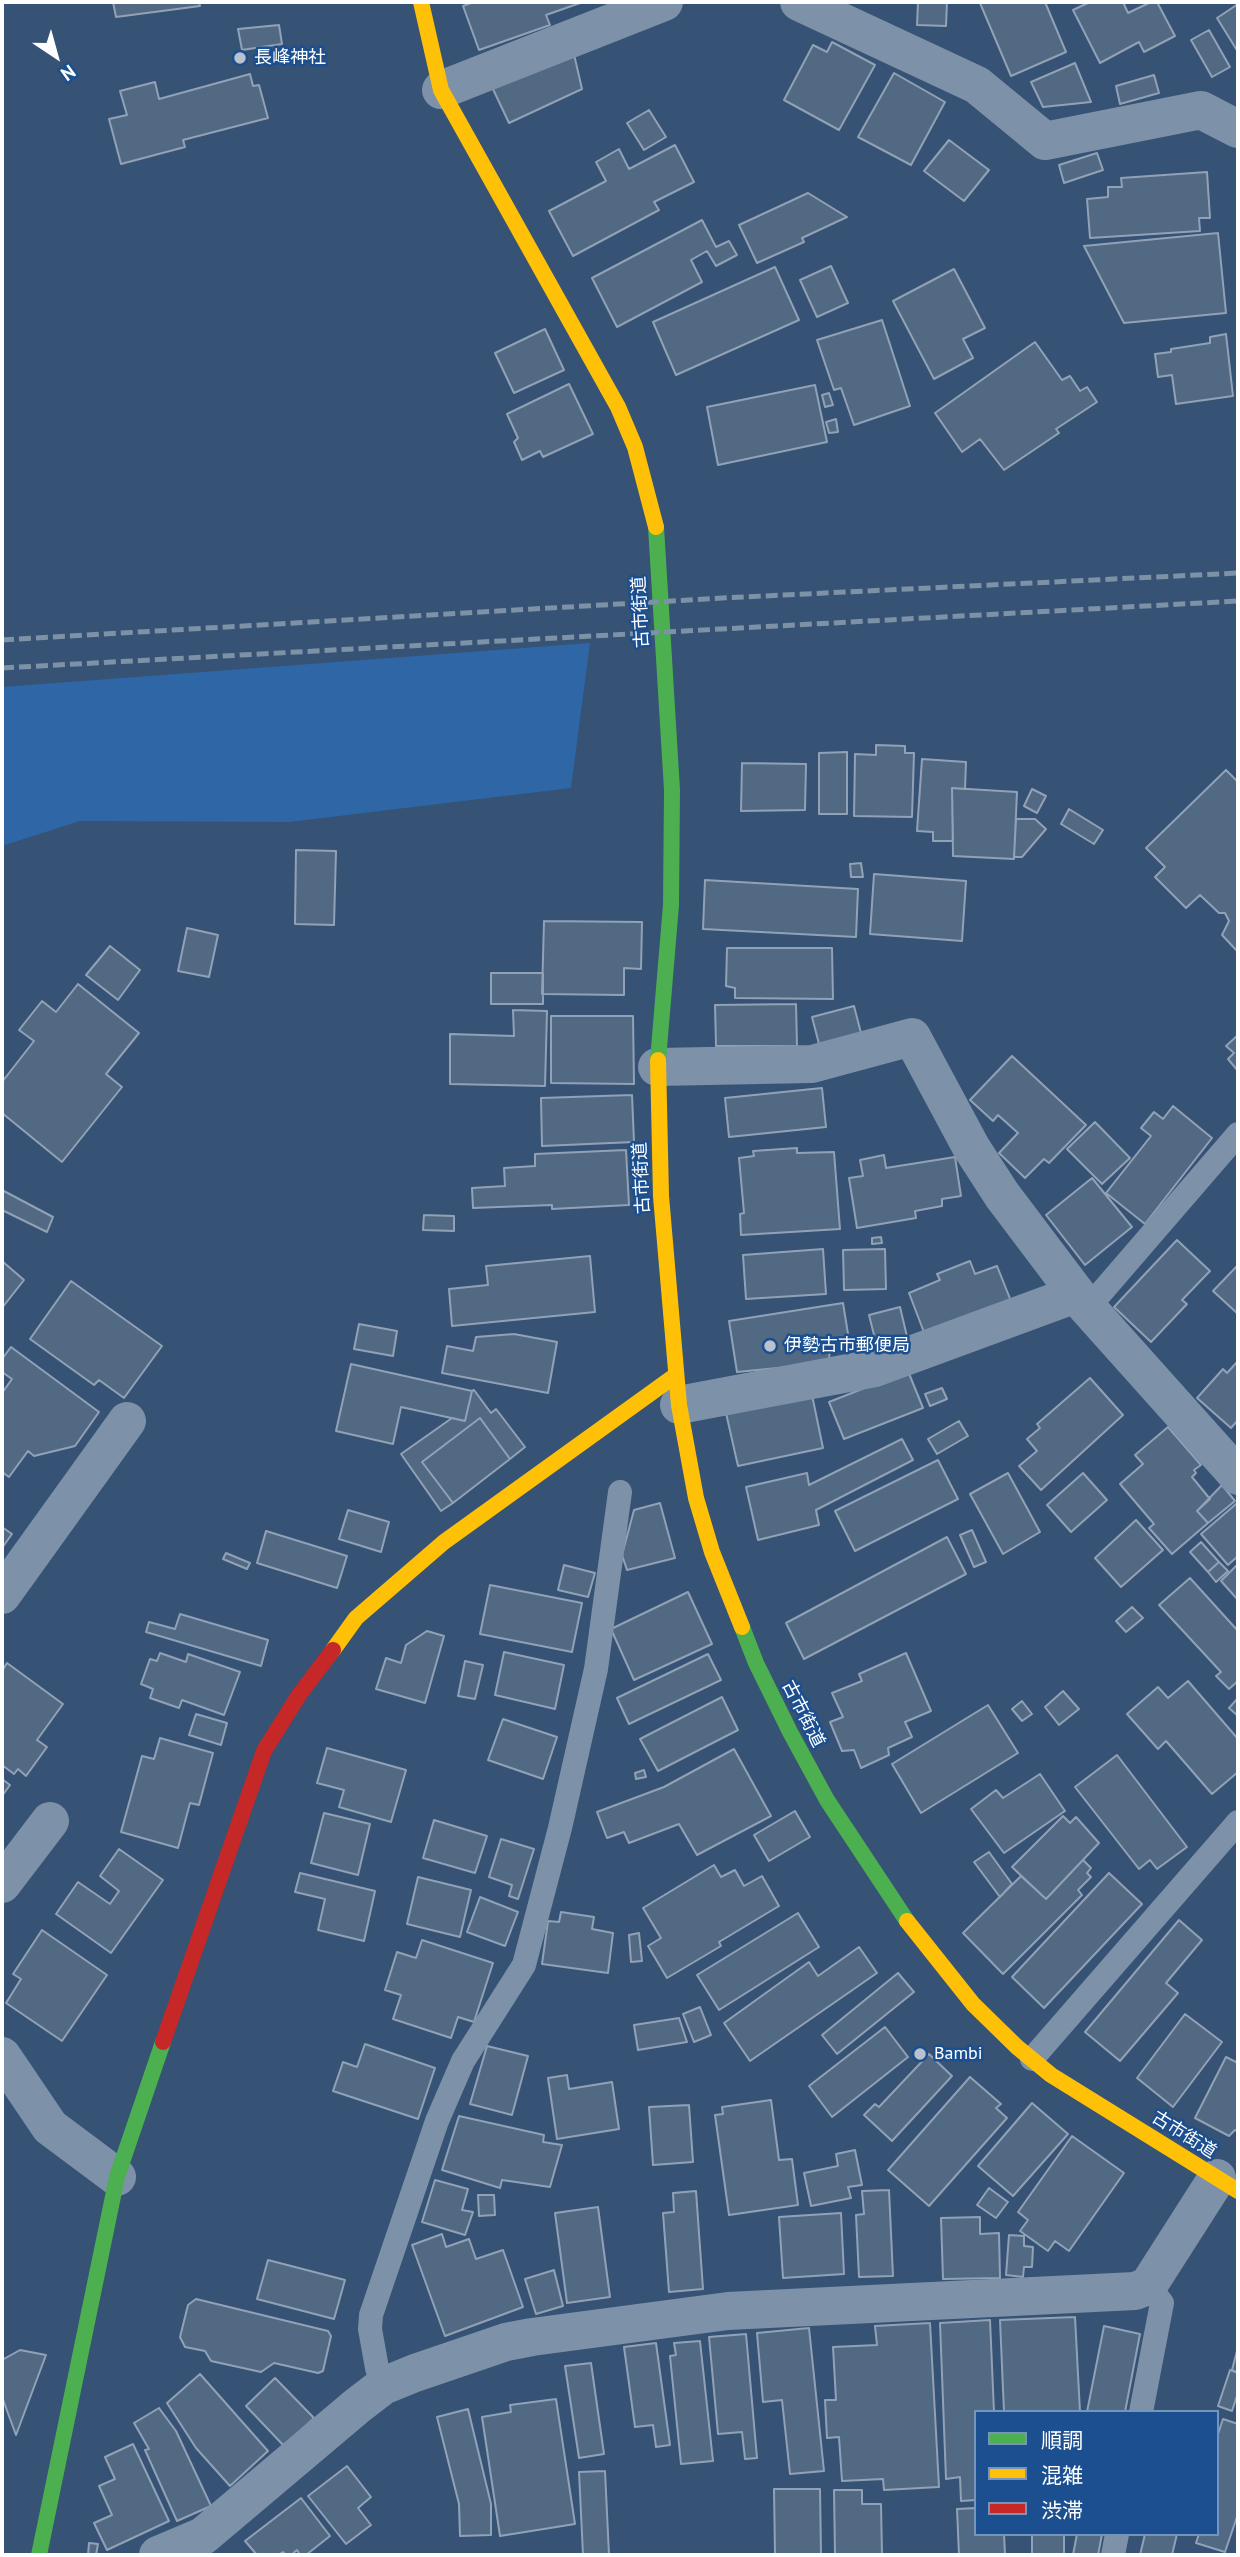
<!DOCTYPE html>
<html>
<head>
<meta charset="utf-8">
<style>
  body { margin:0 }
  #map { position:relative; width:1240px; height:2557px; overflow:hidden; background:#365274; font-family:"PT Sans","Noto Sans JP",sans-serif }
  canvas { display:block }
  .frame { position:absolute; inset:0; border:4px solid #fff; pointer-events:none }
  .legend { position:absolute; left:974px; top:2410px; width:245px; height:126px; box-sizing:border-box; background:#1b4f8f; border:2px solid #7695bc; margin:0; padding:9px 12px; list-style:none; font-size:21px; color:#fff }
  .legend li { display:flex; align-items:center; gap:14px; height:35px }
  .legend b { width:35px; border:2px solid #7695bc }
  .north { position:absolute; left:21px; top:21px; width:70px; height:70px; -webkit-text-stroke:5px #1b4f8f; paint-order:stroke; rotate:144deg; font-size:19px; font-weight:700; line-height:28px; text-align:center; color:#fff }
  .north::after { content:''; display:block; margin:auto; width:24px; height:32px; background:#fff; clip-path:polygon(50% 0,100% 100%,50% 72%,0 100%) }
</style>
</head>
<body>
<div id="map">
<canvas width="1240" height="2557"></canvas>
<div class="frame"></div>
<ul class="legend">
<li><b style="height:9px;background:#4caf50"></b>順調</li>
<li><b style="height:9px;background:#ffc107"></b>混雑</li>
<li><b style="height:9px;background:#c62828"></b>渋滞</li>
</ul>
<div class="north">N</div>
</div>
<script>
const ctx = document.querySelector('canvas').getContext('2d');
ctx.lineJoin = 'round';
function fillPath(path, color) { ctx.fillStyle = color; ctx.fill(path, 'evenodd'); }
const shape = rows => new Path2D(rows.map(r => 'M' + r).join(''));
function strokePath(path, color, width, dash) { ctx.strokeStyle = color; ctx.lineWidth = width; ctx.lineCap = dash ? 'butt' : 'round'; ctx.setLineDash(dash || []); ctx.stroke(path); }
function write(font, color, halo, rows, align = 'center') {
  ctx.font = font + ' "PT Sans","Noto Sans JP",sans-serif'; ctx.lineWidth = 5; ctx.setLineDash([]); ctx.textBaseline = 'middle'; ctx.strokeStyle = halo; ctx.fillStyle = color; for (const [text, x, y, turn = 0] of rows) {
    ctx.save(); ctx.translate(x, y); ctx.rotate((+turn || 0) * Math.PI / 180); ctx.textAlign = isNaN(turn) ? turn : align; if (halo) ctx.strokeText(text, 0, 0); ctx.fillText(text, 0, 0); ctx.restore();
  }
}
const green = shape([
  [590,643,571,788,289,822,80,821,2,846,2,687]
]);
const building = shape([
  [113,2,199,2,200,6,116,17,113,2],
  [474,2,583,2,546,15,550,25,479,50,463,6,474,2],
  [918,2,947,2,946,26,917,25,918,2],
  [1045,2,1066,52,1011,76,980,3,1045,2],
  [1090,2,1123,2,1128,13,1151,2,1157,2,1175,36,1144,52,1139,42,1100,63,1073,10,1090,2],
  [1238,4,1238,52,1217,18,1238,4],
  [279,25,282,44,242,50,238,29,279,25],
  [1209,30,1230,67,1212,77,1191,40,1209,30],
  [832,42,875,65,839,130,784,100,813,45,827,52,832,42],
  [573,50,582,89,509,123,492,87,573,50],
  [1075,63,1091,102,1043,107,1031,82,1075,63],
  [894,73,945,102,911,165,858,137,894,73],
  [250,74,253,86,259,85,268,118,183,140,185,147,121,164,109,119,127,115,120,91,155,82,159,99,250,74],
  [1154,75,1159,93,1120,104,1116,86,1154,75],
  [649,110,666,137,644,150,627,123,649,110],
  [949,140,989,170,964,201,924,171,949,140],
  [675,145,694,182,654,202,659,210,573,256,549,211,606,181,596,162,619,149,629,169,675,145],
  [1097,153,1103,170,1064,183,1059,165,1097,153],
  [1207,172,1210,218,1199,218,1200,231,1090,238,1087,199,1108,197,1108,187,1122,187,1121,178,1207,172],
  [808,193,847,217,802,238,804,242,757,263,739,225,808,193],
  [702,220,716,247,729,241,737,255,716,266,707,251,691,260,702,282,617,327,592,278,702,220],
  [1218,233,1226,313,1124,323,1084,246,1218,233],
  [831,266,848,303,817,317,800,280,831,266],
  [775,267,799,320,676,375,653,322,775,267],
  [954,269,985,328,963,339,973,358,934,379,893,301,954,269],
  [882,320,910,406,854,425,841,388,834,390,817,340,882,320],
  [545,329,564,370,514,393,495,353,545,329],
  [1226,334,1233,396,1176,404,1172,375,1158,377,1155,354,1171,352,1171,349,1210,343,1210,337,1226,334],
  [1035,342,1062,380,1070,376,1080,391,1087,387,1097,402,1056,429,1059,433,1004,470,980,439,962,452,935,413,1035,342],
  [569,384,593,434,543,457,540,451,522,460,514,442,518,438,507,414,569,384],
  [815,385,827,442,718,465,707,407,815,385],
  [829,393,833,405,825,407,822,395,829,393],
  [836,419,838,432,829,433,826,422,836,419],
  [876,745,905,746,905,753,914,753,912,817,854,816,855,754,876,755,876,745],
  [847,752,847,814,819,814,819,753,847,752],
  [922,759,966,762,965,789,952,788,953,841,933,841,933,832,917,831,922,759],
  [742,763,806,764,805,810,741,811,742,763],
  [1226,770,1238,782,1238,952,1222,935,1229,921,1225,913,1219,913,1200,895,1186,908,1155,877,1165,867,1146,848,1226,770],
  [952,788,1017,792,1014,859,953,856,952,788],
  [1032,789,1046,796,1037,813,1024,806,1032,789],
  [1069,809,1103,830,1094,844,1061,824,1069,809],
  [1016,819,1035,819,1046,829,1022,857,1014,857,1016,819],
  [296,850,336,851,334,925,295,924,296,850],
  [861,863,863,877,851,877,850,864,861,863],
  [874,874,966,881,962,941,870,934,874,874],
  [705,880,858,889,856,937,703,929,705,880],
  [544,921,642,922,641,969,624,968,624,995,542,994,544,921],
  [187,928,218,935,209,977,178,971,187,928],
  [110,946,140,970,118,1000,86,975,110,946],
  [727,948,832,948,833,999,735,998,735,988,726,986,727,948],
  [491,973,543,973,543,1004,491,1004,491,973],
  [78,984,139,1033,106,1074,122,1087,62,1162,2,1113,2,1082,34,1041,19,1030,42,1001,56,1012,78,984],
  [796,1004,797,1046,716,1046,715,1005,796,1004],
  [854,1006,861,1033,819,1044,812,1017,854,1006],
  [513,1010,547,1011,545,1086,450,1084,450,1034,514,1036,513,1010],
  [551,1016,633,1016,634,1084,551,1083,551,1016],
  [1238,1035,1238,1071,1228,1059,1234,1053,1226,1046,1238,1035],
  [1012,1056,1086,1125,1049,1163,1044,1159,1025,1178,999,1153,1018,1133,998,1115,993,1121,970,1100,1012,1056],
  [822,1088,826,1127,729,1137,725,1098,822,1088],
  [632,1095,634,1142,542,1146,541,1098,632,1095],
  [1173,1106,1212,1138,1145,1224,1106,1193,1151,1136,1141,1128,1154,1112,1163,1119,1173,1106],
  [1095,1122,1130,1158,1102,1184,1067,1149,1095,1122],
  [797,1148,797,1153,834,1152,840,1229,741,1235,740,1214,744,1213,739,1158,754,1156,753,1151,797,1148],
  [626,1150,629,1205,552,1209,552,1205,473,1208,472,1188,505,1186,504,1168,535,1166,535,1154,626,1150],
  [884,1155,886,1168,955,1157,961,1196,942,1199,942,1206,915,1211,916,1218,857,1228,849,1178,863,1176,860,1160,884,1155],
  [1092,1178,1132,1227,1085,1265,1046,1215,1092,1178],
  [2,1190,53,1217,47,1232,2,1210,2,1190],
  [424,1215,454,1216,454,1231,423,1230,424,1215],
  [881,1237,882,1243,872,1244,872,1238,881,1237],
  [1177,1240,1210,1271,1182,1300,1187,1304,1151,1342,1114,1307,1177,1240],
  [823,1249,826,1294,746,1299,743,1255,823,1249],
  [885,1249,886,1289,844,1290,843,1250,885,1249],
  [590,1256,595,1312,452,1326,449,1289,488,1285,486,1266,590,1256],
  [2,1261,24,1280,2,1308,2,1261],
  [970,1261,975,1274,997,1266,1011,1301,925,1335,909,1293,940,1280,937,1274,970,1261],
  [1238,1265,1238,1314,1213,1291,1238,1265],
  [71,1281,162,1346,124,1398,99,1380,94,1385,30,1339,71,1281],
  [843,1303,849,1340,830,1341,829,1363,737,1372,729,1321,843,1303],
  [900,1307,909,1345,878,1351,869,1315,900,1307],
  [359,1324,397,1331,393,1356,354,1349,359,1324],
  [514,1334,557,1342,548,1393,442,1373,447,1346,473,1351,476,1337,514,1334],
  [11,1347,99,1412,75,1446,34,1456,28,1451,9,1477,2,1472,2,1393,12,1379,2,1372,2,1359,11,1347],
  [1238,1361,1238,1420,1231,1428,1197,1398,1223,1369,1227,1373,1238,1361],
  [351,1364,472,1391,465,1421,401,1407,393,1444,336,1431,351,1364],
  [908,1371,923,1408,844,1439,829,1402,908,1371],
  [1090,1378,1123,1415,1041,1490,1019,1466,1037,1451,1027,1439,1040,1428,1037,1424,1090,1378],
  [942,1388,947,1399,930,1406,925,1394,942,1388],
  [474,1390,491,1413,496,1409,525,1447,510,1459,480,1418,422,1462,453,1503,441,1511,401,1454,452,1418,465,1421,472,1391,474,1390],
  [812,1395,823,1448,738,1466,726,1413,812,1395],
  [480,1418,510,1459,453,1503,422,1462,480,1418],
  [959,1421,968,1436,937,1454,928,1439,959,1421],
  [1168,1427,1201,1465,1194,1470,1196,1473,1192,1477,1210,1499,1197,1511,1208,1523,1172,1554,1149,1528,1154,1524,1120,1484,1143,1464,1135,1455,1168,1427],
  [902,1439,913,1460,816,1510,819,1525,758,1540,746,1487,807,1473,809,1485,902,1439],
  [938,1460,958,1499,855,1551,835,1511,938,1460],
  [1008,1473,1040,1532,1003,1554,970,1494,1008,1473],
  [1083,1473,1107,1500,1071,1532,1047,1505,1083,1473],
  [1222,1485,1235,1501,1208,1523,1197,1511,1222,1485],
  [660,1503,675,1558,627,1570,622,1555,634,1510,660,1503],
  [1236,1504,1238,1506,1238,1556,1228,1565,1201,1534,1236,1504],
  [348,1510,389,1522,381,1552,339,1539,348,1510],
  [1136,1520,1163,1550,1121,1587,1095,1558,1136,1520],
  [2,1527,12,1534,2,1548,2,1527],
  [972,1530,986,1562,974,1567,960,1535,972,1530],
  [266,1531,347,1556,337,1588,257,1563,266,1531],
  [947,1537,966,1574,804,1659,786,1623,947,1537],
  [1201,1542,1219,1562,1208,1572,1190,1552,1201,1542],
  [226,1553,250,1563,247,1569,223,1559,226,1553],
  [1219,1562,1228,1571,1216,1582,1208,1572,1219,1562],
  [1238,1564,1238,1600,1221,1581,1238,1564],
  [564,1565,595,1573,588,1597,558,1590,564,1565],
  [1190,1578,1238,1631,1238,1681,1229,1689,1216,1676,1221,1672,1159,1605,1190,1578],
  [490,1585,582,1603,572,1652,480,1634,490,1585],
  [688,1592,712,1644,634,1680,611,1629,688,1592],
  [1132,1607,1143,1618,1126,1632,1116,1621,1132,1607],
  [180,1614,268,1640,261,1666,146,1632,149,1622,175,1629,180,1614],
  [427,1631,444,1636,425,1703,376,1689,386,1658,401,1663,406,1645,427,1631],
  [504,1652,564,1665,555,1709,495,1695,504,1652],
  [160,1653,186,1662,188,1654,240,1672,224,1715,182,1700,179,1708,150,1698,153,1689,141,1684,150,1659,157,1661,160,1653],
  [906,1653,931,1711,905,1722,912,1737,888,1748,889,1755,861,1768,854,1750,842,1751,830,1722,843,1717,832,1693,862,1681,859,1674,906,1653],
  [708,1654,721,1680,629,1724,617,1698,708,1654],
  [465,1661,483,1665,475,1699,458,1696,465,1661],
  [7,1663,63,1704,37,1740,47,1747,26,1776,18,1769,14,1774,2,1765,2,1671,7,1663],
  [1188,1681,1238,1739,1238,1772,1212,1794,1166,1741,1158,1749,1127,1714,1158,1687,1168,1698,1188,1681],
  [1063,1691,1079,1709,1059,1725,1045,1707,1063,1691],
  [722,1697,738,1730,658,1771,640,1739,722,1697],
  [1238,1698,1238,1716,1229,1708,1238,1698],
  [1022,1701,1032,1714,1022,1721,1012,1709,1022,1701],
  [988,1705,1018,1753,921,1813,892,1764,988,1705],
  [196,1714,227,1723,221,1745,189,1735,196,1714],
  [503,1719,557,1737,543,1779,488,1760,503,1719],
  [160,1738,213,1753,199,1805,190,1803,178,1848,121,1832,142,1756,154,1759,160,1738],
  [327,1748,406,1770,391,1822,339,1807,344,1790,317,1783,327,1748],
  [734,1749,771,1816,697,1855,679,1824,629,1843,624,1832,607,1838,597,1812,664,1787,734,1749],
  [1117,1755,1187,1847,1157,1869,1150,1860,1139,1869,1075,1787,1117,1755],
  [644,1770,646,1777,636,1779,635,1773,644,1770],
  [1040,1774,1065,1811,1004,1853,971,1809,996,1790,1003,1798,1040,1774],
  [2,1779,10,1785,2,1796,2,1779],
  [795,1811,810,1837,769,1861,754,1835,795,1811],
  [324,1813,370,1824,358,1875,311,1863,324,1813],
  [1063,1816,1070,1823,1076,1817,1099,1843,1046,1899,1012,1867,1063,1816],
  [434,1820,487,1836,475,1873,423,1858,434,1820],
  [501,1839,534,1849,518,1899,509,1896,512,1885,489,1877,501,1839],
  [119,1849,163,1880,111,1953,56,1914,78,1882,110,1904,119,1891,100,1876,119,1849],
  [989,1852,1012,1884,1000,1897,974,1862,989,1852],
  [1083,1860,1091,1868,1087,1873,1091,1877,1078,1890,1082,1895,1003,1974,963,1933,1021,1876,1046,1899,1083,1860],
  [714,1865,721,1877,735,1870,744,1886,762,1876,779,1906,719,1942,721,1946,667,1978,648,1946,661,1938,643,1908,714,1865],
  [300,1873,375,1891,364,1941,318,1930,325,1899,295,1892,300,1873],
  [1109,1873,1142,1904,1044,2008,1012,1977,1109,1873],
  [418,1877,471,1890,460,1937,407,1924,418,1877],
  [480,1897,518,1912,505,1946,467,1932,480,1897],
  [561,1912,594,1917,592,1929,613,1933,608,1973,542,1964,548,1921,559,1922,561,1912],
  [798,1913,819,1947,719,2010,697,1975,798,1913],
  [1179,1920,1202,1940,1166,1983,1178,1993,1120,2061,1085,2032,1179,1920],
  [42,1930,107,1975,62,2041,6,2003,21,1979,13,1974,42,1930],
  [639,1933,642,1961,631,1962,629,1935,639,1933],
  [422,1940,493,1963,474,2022,458,2017,451,2038,393,2019,401,1995,385,1990,397,1952,416,1958,422,1940],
  [859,1947,877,1973,750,2061,724,2023,809,1962,818,1976,859,1947],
  [898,1973,914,1992,837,2054,822,2035,898,1973],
  [700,2007,711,2035,694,2042,683,2014,700,2007],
  [1185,2014,1222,2042,1173,2107,1137,2078,1185,2014],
  [679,2018,687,2042,638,2050,634,2025,679,2018],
  [885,2027,908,2057,832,2117,809,2086,885,2027],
  [365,2044,435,2068,418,2119,333,2091,343,2062,357,2067,365,2044],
  [487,2046,528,2056,512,2115,470,2104,487,2046],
  [929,2054,952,2076,892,2141,864,2115,875,2104,879,2107,929,2054],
  [1226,2057,1238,2063,1238,2131,1235,2130,1229,2136,1195,2118,1226,2057],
  [567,2075,569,2089,612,2082,619,2129,557,2139,548,2078,567,2075],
  [970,2077,1001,2104,996,2108,1007,2118,929,2206,888,2170,970,2077],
  [771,2100,779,2160,792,2159,798,2205,729,2215,715,2115,723,2114,722,2107,771,2100],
  [1032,2103,1068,2134,1013,2196,978,2166,1032,2103],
  [689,2105,693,2162,653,2165,649,2107,689,2105],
  [459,2116,544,2135,543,2142,562,2145,550,2187,502,2180,500,2188,442,2170,459,2116],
  [1072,2136,1124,2173,1069,2251,1055,2241,1048,2251,1020,2231,1028,2220,1018,2212,1072,2136],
  [855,2150,862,2185,848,2187,851,2198,811,2206,804,2173,838,2166,836,2154,855,2150],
  [435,2180,468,2189,462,2210,473,2212,465,2235,422,2222,435,2180],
  [989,2188,1008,2202,996,2218,977,2205,989,2188],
  [889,2190,893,2276,859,2277,856,2215,864,2214,862,2191,889,2190],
  [696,2191,703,2289,669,2292,663,2213,674,2212,673,2193,696,2191],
  [478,2195,494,2195,495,2215,479,2216,478,2195],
  [598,2207,610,2297,567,2303,555,2213,598,2207],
  [841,2213,844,2274,783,2278,779,2217,841,2213],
  [980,2217,980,2234,999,2233,1000,2278,943,2279,941,2218,980,2217],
  [442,2234,446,2247,469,2239,476,2259,503,2250,523,2307,445,2336,412,2245,442,2234],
  [1009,2235,1024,2236,1024,2246,1033,2247,1032,2267,1024,2267,1023,2277,1006,2275,1009,2235],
  [268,2260,345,2280,334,2319,257,2299,268,2260],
  [554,2270,563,2306,536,2314,525,2279,554,2270],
  [196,2299,328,2331,331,2336,323,2371,318,2373,274,2363,261,2372,211,2361,205,2351,185,2347,180,2337,188,2305,196,2299],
  [1075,2317,1080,2412,1004,2412,1000,2320,1075,2317],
  [990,2320,994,2412,976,2412,976,2500,961,2501,960,2477,946,2479,940,2323,990,2320],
  [930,2323,939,2487,884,2490,883,2479,842,2481,839,2437,827,2438,825,2400,836,2400,833,2347,877,2345,875,2326,930,2323],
  [1104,2326,1140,2334,1125,2412,1087,2412,1104,2326],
  [809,2328,824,2471,790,2474,782,2400,763,2402,757,2333,809,2328],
  [746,2334,757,2458,745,2459,742,2432,718,2434,709,2337,746,2334],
  [700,2341,713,2461,681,2464,670,2356,676,2355,674,2343,700,2341],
  [656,2343,670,2445,656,2447,653,2425,635,2427,624,2347,656,2343],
  [1238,2347,1238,2373,1232,2370,1238,2347],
  [20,2350,46,2355,16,2435,2,2397,2,2360,20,2350],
  [591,2363,604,2454,579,2458,565,2366,591,2363],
  [1230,2370,1238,2373,1238,2393,1232,2411,1218,2406,1230,2370],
  [200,2374,268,2451,230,2486,196,2448,167,2403,200,2374],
  [275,2378,314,2418,284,2446,246,2406,275,2378],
  [556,2399,575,2524,500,2536,482,2417,511,2412,510,2405,556,2399],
  [159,2408,176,2431,211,2506,177,2521,145,2450,149,2449,134,2423,159,2408],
  [468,2409,491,2504,491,2535,460,2536,459,2504,437,2417,468,2409],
  [1223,2419,1238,2424,1238,2514,1225,2552,1196,2543,1199,2534,1217,2534,1217,2437,1223,2419],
  [133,2444,169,2521,107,2550,94,2523,112,2515,99,2486,115,2479,105,2457,133,2444],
  [347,2466,371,2497,358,2508,371,2525,346,2544,308,2496,347,2466],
  [605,2471,609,2555,583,2555,579,2472,605,2471],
  [774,2489,820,2489,821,2555,775,2555,774,2489],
  [834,2490,862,2490,862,2504,881,2504,882,2555,835,2555,834,2490],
  [301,2498,330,2536,306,2555,300,2555,297,2550,291,2555,286,2555,283,2552,278,2555,257,2555,245,2541,301,2498],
  [976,2508,976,2534,1004,2534,1005,2555,959,2555,957,2509,976,2508],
  [1032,2534,1064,2534,1064,2555,1032,2555,1032,2534],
  [1077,2534,1102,2534,1098,2555,1073,2555,1077,2534],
  [1145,2534,1177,2534,1172,2555,1140,2555,1145,2534],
  [89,2543,98,2544,96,2555,88,2555,89,2543]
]);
const lane = shape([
  [1085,1305,1100,1294,1238,1134],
  [1032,2059,1238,1822],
  [383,2386,377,2368,370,2329,371,2315,437,2121,463,2061,524,1965,560,1828,596,1669,620,1492],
  [1141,2412,1162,2303,1148,2286],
  [1113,2555,1117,2534]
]);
const street = shape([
  [799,2,977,85,1045,141,1201,110,1238,129],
  [441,90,664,2],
  [657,1067,812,1064,912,1037,971,1147,1002,1195,1085,1305,1238,1476],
  [679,1405,875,1368,1076,1294],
  [2,1595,127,1421],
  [2,1884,50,1821],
  [2,2056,50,2127,117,2177],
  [158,2555,203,2536,357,2406,383,2386,415,2373,506,2342,532,2337,728,2311,1135,2291,1148,2286,1217,2178]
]);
const fast = shape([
  [656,527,672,790,671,905,658,1060],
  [742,1627,756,1663,790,1732,827,1800,907,1921],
  [39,2555,117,2177,163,2042]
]);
const slow = shape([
  [421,2,441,90,618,407,635,447,656,527],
  [658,1060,661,1196,679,1405,696,1498,712,1552,742,1627],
  [333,1650,356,1618,444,1542,676,1375],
  [907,1921,973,2004,1017,2047,1051,2075,1238,2191]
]);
const jam = shape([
  [163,2042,264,1751,299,1695,333,1650]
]);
const rail = shape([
  [2,640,722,598,1238,573],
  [2,668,1238,601]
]);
const markers = [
  [240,58,7,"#b9c2ce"],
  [770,1346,7,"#b9c2ce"],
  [920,2054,7,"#b9c2ce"]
];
const poiNames = [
  ["長峰神社",254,58],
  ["伊勢古市郵便局",784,1346],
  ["Bambi",934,2054]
];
const streetNames = [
  ["古市街道",641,612,-93],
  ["古市街道",642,1178,-93],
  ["古市街道",803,1714,63],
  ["古市街道",1184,2135,32]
];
fillPath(green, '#2f66a5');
fillPath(building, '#526984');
strokePath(building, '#92a2b6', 2);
strokePath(lane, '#7d92a8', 24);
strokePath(street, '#7d92a8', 38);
strokePath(fast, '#4caf50', 16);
strokePath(slow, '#ffc107', 16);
strokePath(jam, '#c62828', 16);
strokePath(rail, '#7e92a7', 5, [12, 5]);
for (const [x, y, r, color] of markers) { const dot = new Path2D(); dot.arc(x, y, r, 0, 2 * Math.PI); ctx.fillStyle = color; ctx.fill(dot); strokePath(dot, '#1b4f8f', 2.5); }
write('18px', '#fff', '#1b4f8f', poiNames, 'left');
write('18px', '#fff', '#1b4f8f', streetNames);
</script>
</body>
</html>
